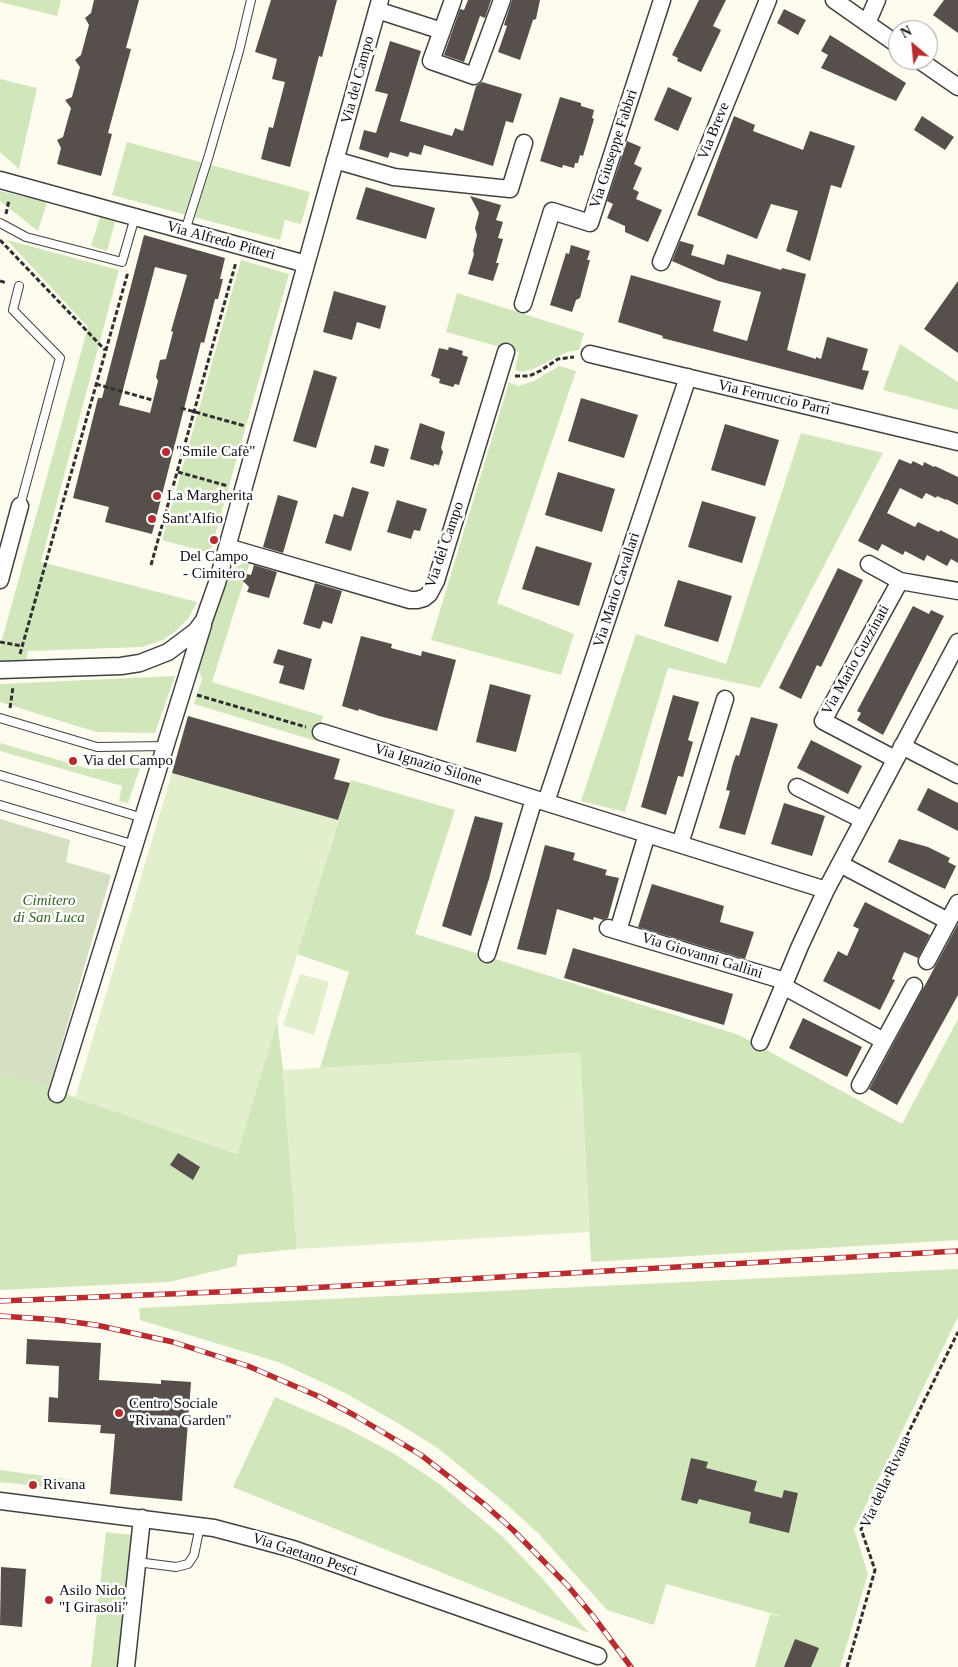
<!DOCTYPE html>
<html>
<head>
<meta charset="utf-8">
<style>
  body { margin:0 }
  #map { position:relative; width:958px; height:1667px; overflow:hidden; background:#fefcef; font-family:Georgia,serif }
  canvas { display:block }
  .north { position:absolute; left:888px; top:20px; width:50px; height:50px; box-sizing:border-box; background:#fff; border:1px solid #9f9f9f; border-radius:50%; rotate:332deg; font-size:14px; font-weight:700; line-height:20px; text-align:center; color:#0e0e0e }
  .north::after { content:''; display:block; margin:auto; width:18px; height:22px; background:#b72c31; clip-path:polygon(50% 0,100% 100%,50% 72%,0 100%) }
</style>
</head>
<body>
<div id="map">
<canvas width="958" height="1667"></canvas>
<div class="north">N</div>
</div>
<script>
const ctx = document.querySelector('canvas').getContext('2d');
ctx.lineJoin = 'round';
function fillPath(path, color) { ctx.fillStyle = color; ctx.fill(path, 'evenodd'); }
const shape = rows => new Path2D(rows.map(r => 'M' + r).join(''));
function strokePath(path, color, width, dash) { ctx.strokeStyle = color; ctx.lineWidth = width; ctx.lineCap = dash ? 'butt' : 'round'; ctx.setLineDash(dash || []); ctx.stroke(path); }
function write(font, color, halo, rows, align = 'center') {
  ctx.font = font + ' Georgia,serif'; ctx.lineWidth = 5; ctx.setLineDash([]); ctx.textBaseline = 'middle'; ctx.strokeStyle = halo; ctx.fillStyle = color; for (const [text, x, y, turn = 0] of rows) {
    ctx.save(); ctx.translate(x, y); ctx.rotate((+turn || 0) * Math.PI / 180); ctx.textAlign = isNaN(turn) ? turn : align; if (halo) ctx.strokeText(text, 0, 0); ctx.fillText(text, 0, 0); ctx.restore();
  }
}
const green = shape([
  [0,0,61,0,57,16,0,2],
  [0,79,37,88,19,169,0,152],
  [127,142,310,192,301,224,285,220,280,240,112,195],
  [0,191,47,202,38,231,0,201],
  [100,217,115,222,107,251,91,246],
  [7,240,119,270,41,562,197,602,188,619,177,630,163,640,142,647,28,651,26,662,0,661,0,647,88,327],
  [241,260,289,274,210,553,162,540],
  [457,293,584,333,579,350,567,352,533,369,520,372,515,369,519,352,446,332],
  [900,344,958,382,958,410,883,390],
  [559,366,576,371,497,603,574,634,561,675,431,640,509,382,518,386,534,381],
  [801,433,883,453,760,688,668,668,625,812,581,801,636,634,726,664],
  [250,562,212,682,323,716,316,741,194,704,202,679,199,671,199,660,224,585,227,579,236,567,243,563],
  [175,676,155,733,96,732,0,702,0,684],
  [0,743,90,769,140,768,128,803,119,801,122,786,0,751],
  [351,780,455,810,415,934,739,1035,902,1124,958,1019,958,1240,591,1262,580,1053,320,1068,349,972,297,954],
  [277,1020,283,1070,297,1249,238,1255,236,1266,169,1282,0,1290,0,1073,49,1088,237,1154],
  [958,1269,958,1317,854,1529,868,1574,840,1667,755,1667,770,1614,788,1618,666,1584,654,1625,607,1610,539,1534,506,1504,439,1449,401,1425,347,1394,281,1363,140,1320,139,1308],
  [275,1397,346,1428,393,1453,441,1485,503,1537,541,1577,589,1633,233,1487],
  [0,1470,74,1480,73,1490,0,1482],
  [106,1532,133,1535,119,1667,91,1667]
]);
const cemetery = shape([
  [0,819,70,840,66,862,111,875,49,1088,0,1073]
]);
const pitch = shape([
  [172,773,338,820,237,1154,75,1098],
  [300,974,329,982,314,1035,283,1025],
  [580,1053,590,1232,297,1249,283,1070]
]);
const building = shape([
  [94,0,139,0,126,48,131,49,108,133,112,134,101,176,57,164,61,148,57,140,63,137,71,108,65,100,72,97,80,67,75,60,81,55,89,25,85,18,91,13],
  [271,0,337,0,322,57,319,56,290,167,261,159,269,127,273,128,285,82,272,79,277,59,255,52],
  [468,0,491,0,485,18,480,16,464,62,444,55,460,9,464,10],
  [512,0,540,0,536,19,533,20,520,60,498,52,507,26,504,25],
  [699,0,726,0,713,26,721,30,701,72,677,61,678,58,672,55],
  [944,0,958,0,958,33,933,15],
  [784,9,806,20,798,35,777,23],
  [830,35,906,83,896,101,821,68,828,55,821,51],
  [390,41,421,51,400,121,452,136,455,128,463,131,476,86,482,82,522,94,513,123,506,121,493,166,424,145,421,155,410,152,408,157,390,152,388,158,359,149,364,130,376,133,388,94,375,91],
  [668,87,692,98,678,131,654,120],
  [560,97,581,103,581,106,594,110,592,118,594,119,583,156,580,155,578,163,575,163,574,168,563,165,562,168,540,161],
  [734,116,755,125,753,131,803,150,810,131,855,146,841,188,831,185,810,261,786,251,798,211,771,204,757,239,697,215],
  [922,116,954,137,945,150,914,130],
  [627,141,641,147,634,164,642,168,633,189,639,192,636,199,662,210,648,242,625,232,625,226,607,218,613,204,607,201],
  [366,187,435,208,426,239,356,219],
  [470,196,501,205,496,220,503,222,498,238,503,239,496,263,499,263,493,281,468,274,474,254,473,251,477,235,475,228,479,213],
  [144,235,225,258,220,279,223,279,218,299,215,299,204,343,201,342,152,534,105,522,109,507,73,498,98,398,102,398],
  [155,267,187,275,171,331,173,332,166,359,160,360,156,377,158,381,150,413,119,405],
  [680,241,694,245,691,255,724,265,727,254,781,270,782,268,806,274,787,350,816,359,816,357,821,359,827,337,868,349,862,370,869,371,863,390,662,338,663,336,618,322,631,275,721,301,713,331,747,341,761,292,718,281,672,261],
  [571,245,590,251,587,260,590,260,580,298,576,300,572,312,550,305,566,253,569,254],
  [958,281,958,353,924,329],
  [334,291,386,306,380,329,357,322,352,340,323,332],
  [449,347,463,351,462,355,468,357,459,385,455,384,453,387,439,383,440,379,431,376,439,348,448,350],
  [314,370,337,377,316,448,293,441],
  [581,398,638,415,624,458,568,441],
  [420,423,445,432,441,448,443,452,439,465,434,464,434,466,410,459],
  [725,424,779,440,765,486,711,470],
  [375,445,389,449,384,467,370,463],
  [899,459,911,464,913,461,923,466,924,462,934,467,935,466,958,477,958,505,946,499,946,500,937,496,936,498,926,493,922,499,900,488,887,513,915,527,918,522,939,532,940,530,958,539,958,563,951,559,947,566,927,555,924,561,905,551,903,555,882,544,878,551,858,541],
  [558,472,615,489,602,532,545,515],
  [352,487,369,492,351,551,325,543,334,514,343,517],
  [278,495,298,501,283,553,263,547],
  [397,500,427,509,420,531,414,530,411,539,387,532],
  [702,501,756,517,742,563,688,547],
  [536,546,592,563,579,606,522,589],
  [254,565,277,572,269,598,247,592,249,587,233,571,251,575],
  [838,568,863,580,821,667,817,665,801,699,779,688],
  [678,580,732,596,718,642,664,626],
  [315,583,342,591,332,624,323,621,320,629,303,624],
  [913,606,929,614,931,610,944,616,883,735,857,720,861,713,857,711],
  [361,636,392,644,391,648,421,656,422,651,456,660,437,731,379,716,359,709,358,711,342,706],
  [278,649,312,659,304,690,279,683,284,666,273,663],
  [490,684,531,695,516,752,476,742],
  [673,695,699,702,688,740,693,742,683,777,678,776,666,815,641,807],
  [188,716,340,759,334,779,350,783,338,820,172,773],
  [751,717,778,724,745,835,719,828,730,791,726,790,733,763,736,755,739,756],
  [811,740,862,766,848,794,797,768],
  [928,788,958,803,958,831,917,810],
  [784,803,825,816,812,856,771,844],
  [475,816,503,823,489,879,471,936,442,926],
  [899,839,928,847,950,858,948,862,956,866,945,889,888,862],
  [545,845,575,853,573,860,607,870,605,875,619,878,608,918,603,920,594,917,593,920,557,909,546,955,517,949],
  [652,884,724,906,720,922,754,932,745,959,638,927],
  [865,902,930,935,918,958,904,952,892,979,895,980,880,1010,823,981,838,951,847,956,859,929,853,926],
  [958,924,958,995,897,1105,869,1089],
  [573,948,733,994,724,1025,564,978],
  [803,1018,862,1047,847,1077,789,1048],
  [178,1153,200,1167,193,1180,170,1165],
  [27,1339,101,1343,99,1380,161,1384,161,1380,191,1382,182,1501,110,1494,115,1434,100,1433,101,1425,48,1422,49,1397,58,1398,59,1366,26,1364],
  [691,1458,708,1462,706,1468,757,1481,754,1491,782,1498,784,1490,798,1493,789,1533,749,1523,751,1512,699,1499,697,1504,681,1500],
  [1,1567,26,1569,22,1627,0,1625],
  [795,1639,819,1648,811,1667,784,1667]
]);
const path = shape([
  [6,214,9,200],
  [0,240,105,350],
  [0,281,7,283],
  [515,376,529,376,540,371,558,359,574,357],
  [96,384,152,400],
  [181,408,245,426],
  [178,472,228,486],
  [151,565,236,262],
  [0,642,22,646],
  [20,654,128,272],
  [197,695,306,727],
  [10,708,13,687],
  [847,1667,875,1570,861,1529,958,1332]
]);
const lane = shape([
  [0,223,26,237,122,262,135,217],
  [185,231,209,155,239,51,251,0],
  [19,286,13,310,60,358,20,506],
  [0,718,97,747,165,746],
  [0,775,143,818],
  [0,805,135,845],
  [137,1562,176,1567,188,1564,194,1555,200,1526]
]);
const street = shape([
  [453,0,431,61,474,76,502,0],
  [834,0,898,45],
  [377,10,442,31],
  [867,23,877,0],
  [919,60,958,87],
  [335,160,394,177,510,189,524,143],
  [0,180,306,264],
  [661,262,768,0],
  [523,304,552,211,590,223,662,0],
  [590,354,958,442],
  [227,547,410,600,417,600,424,598,429,594,436,581,506,352],
  [869,564,900,581,958,591],
  [0,580,20,506],
  [0,670,121,666,140,663,168,652,196,631,204,620,217,583,380,0],
  [321,732,826,890],
  [902,746,958,775],
  [895,759,823,721,900,581],
  [797,787,863,820],
  [546,802,688,377],
  [680,844,725,699],
  [840,864,948,921],
  [608,928,785,981],
  [618,931,647,834],
  [487,954,534,799],
  [927,961,958,903],
  [783,986,884,1041],
  [760,1042,800,946,826,890,958,642],
  [860,1085,914,986],
  [57,1094,203,625],
  [0,1501,214,1528,293,1549,598,1656],
  [126,1667,142,1518]
]);
const rail = shape([
  [0,1301,290,1289,958,1251],
  [0,1316,58,1320,96,1325,173,1342,248,1366,320,1397,354,1415,421,1455,484,1504,513,1530,568,1586,593,1616,631,1667]
]);
const markers = [
  [166,452,5,"#b72c31"],
  [157,496,5,"#b72c31"],
  [152,519,5,"#b72c31"],
  [214,540,5,"#b72c31"],
  [73,761,5,"#b72c31"],
  [119,1413,5,"#b72c31"],
  [33,1485,5,"#b72c31"],
  [49,1600,5,"#b72c31"]
];
const streetNames = [
  ["Via del Campo",358,80,-75],
  ["Via Breve",714,131,-68],
  ["Via Giuseppe Fabbri",614,149,-72],
  ["Via Alfredo Pitteri",221,241,15],
  ["Via Ferruccio Parri",774,398,13],
  ["Via del Campo",445,545,-71],
  ["Via Mario Cavallari",617,590,-72],
  ["Via Mario Guzzinati",856,660,-61],
  ["Via Ignazio Silone",428,765,17],
  ["Via Giovanni Gallini",702,956,17],
  ["Via della Rivana",886,1482,-65],
  ["Via Gaetano Pesci",305,1555,18]
];
const poiNames = [
  ["\"Smile Cafè\"",176,452],
  ["La Margherita",167,496],
  ["Sant'Alfio",162,519],
  ["Del Campo",214,557,"center"],
  ["- Cimitero",214,574,"center"],
  ["Via del Campo",83,761],
  ["Centro Sociale",129,1404],
  ["\"Rivana Garden\"",129,1421],
  ["Rivana",43,1485],
  ["Asilo Nido",59,1591],
  ["\"I Girasoli\"",59,1608]
];
const parkNames = [
  ["Cimitero",49,901],
  ["di San Luca",49,918]
];
fillPath(green, '#d1e7bb');
fillPath(cemetery, '#d5dfc1');
fillPath(pitch, '#e2efcc');
fillPath(building, '#564f4b');
strokePath(lane, '#414141', 10);
strokePath(street, '#414141', 19);
strokePath(path, '#303030', 3, [5, 2.5]);
strokePath(lane, '#fff', 8);
strokePath(street, '#fff', 16);
strokePath(rail, '#b72c31', 5.5);
strokePath(rail, '#fff', 4, [11]);
for (const [x, y, r, color] of markers) { const dot = new Path2D(); dot.arc(x, y, r, 0, 2 * Math.PI); ctx.fillStyle = color; ctx.fill(dot); strokePath(dot, '#fff', 2); }
write('15px', '#0e0e0e', '#fff', streetNames);
write('15px', '#0e0e0e', '#fff', poiNames, 'left');
write('italic 15px', '#2e6321', '#fff', parkNames);
</script>
</body>
</html>
